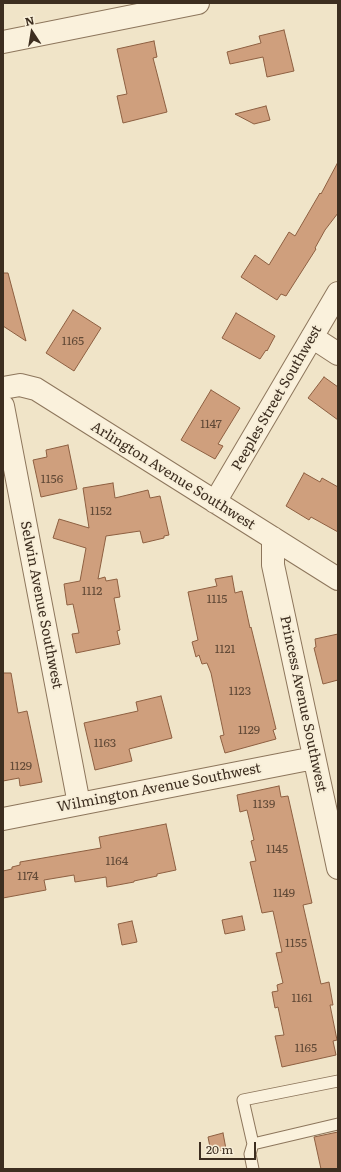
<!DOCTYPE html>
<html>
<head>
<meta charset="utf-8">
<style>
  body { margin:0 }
  #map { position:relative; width:341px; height:1172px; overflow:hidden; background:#f0e4c8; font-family:Literata,serif }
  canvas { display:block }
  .frame { position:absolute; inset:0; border:4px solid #3d2e20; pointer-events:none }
  .north { position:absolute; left:12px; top:12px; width:40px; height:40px; -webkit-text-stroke:3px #f7eed8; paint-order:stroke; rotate:348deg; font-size:11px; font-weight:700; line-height:16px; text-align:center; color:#3d2e20 }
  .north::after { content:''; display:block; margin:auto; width:14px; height:18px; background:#3d2e20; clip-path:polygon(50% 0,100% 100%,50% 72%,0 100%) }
  .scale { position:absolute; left:199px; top:1142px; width:57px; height:18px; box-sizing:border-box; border:2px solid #3d2e20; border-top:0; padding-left:5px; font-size:12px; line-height:14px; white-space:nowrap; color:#3d2e20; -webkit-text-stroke:3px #f7eed8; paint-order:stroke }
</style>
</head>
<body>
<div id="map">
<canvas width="341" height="1172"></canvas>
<div class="frame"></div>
<div class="north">N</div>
<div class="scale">20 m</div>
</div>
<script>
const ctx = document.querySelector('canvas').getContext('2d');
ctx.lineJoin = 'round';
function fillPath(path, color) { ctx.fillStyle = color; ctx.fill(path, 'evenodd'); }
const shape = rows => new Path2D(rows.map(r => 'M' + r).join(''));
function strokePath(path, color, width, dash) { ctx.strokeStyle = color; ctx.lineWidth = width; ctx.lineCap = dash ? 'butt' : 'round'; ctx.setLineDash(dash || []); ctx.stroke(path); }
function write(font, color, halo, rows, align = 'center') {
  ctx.font = font + ' Literata,serif'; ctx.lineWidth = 4; ctx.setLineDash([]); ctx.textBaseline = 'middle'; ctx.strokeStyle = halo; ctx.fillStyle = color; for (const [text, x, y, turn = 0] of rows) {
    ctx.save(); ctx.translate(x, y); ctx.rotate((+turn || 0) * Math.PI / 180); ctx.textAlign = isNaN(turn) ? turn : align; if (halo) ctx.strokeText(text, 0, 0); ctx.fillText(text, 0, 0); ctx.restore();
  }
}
const building = shape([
  [284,30,294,71,267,77,263,57,230,64,227,52,261,43,259,36,284,30],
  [154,41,157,57,153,58,167,112,123,123,117,96,127,94,117,49,154,41],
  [266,106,270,120,254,124,235,114,266,106],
  [338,162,338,213,325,230,315,248,316,249,286,296,281,294,277,300,241,277,255,255,269,265,289,232,295,236,320,193,321,194,338,162],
  [3,273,8,273,26,341,3,326,3,273],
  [73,310,101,328,74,371,46,353,73,310],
  [236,313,275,336,267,351,266,350,260,359,222,338,236,313],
  [324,377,338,387,338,420,308,398,324,377],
  [211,390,240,408,218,444,223,446,215,459,181,440,211,390],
  [68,445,77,489,41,497,33,460,47,457,46,450,68,445],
  [304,473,320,482,322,478,338,487,338,532,311,517,309,520,286,506,304,473],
  [113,483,115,498,148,490,150,498,160,496,169,535,164,536,164,538,143,543,140,531,106,536,98,579,105,577,106,581,117,579,120,597,114,598,120,630,117,631,120,644,76,653,72,634,79,633,73,604,67,605,64,584,80,581,86,548,53,538,59,519,89,528,83,488,113,483],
  [232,576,235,593,242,591,250,628,251,627,276,729,273,730,276,739,225,753,220,736,224,735,211,673,207,663,202,664,199,655,196,657,192,642,198,640,188,592,217,586,215,579,232,576],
  [338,634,338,680,323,684,314,648,316,647,315,639,338,634],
  [3,673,11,673,18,713,27,711,42,782,20,786,19,778,3,781,3,673],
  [161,696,172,738,129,749,132,761,95,770,84,723,138,711,136,702,161,696],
  [279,786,281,797,288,796,312,903,303,905,321,984,329,982,333,1005,330,1005,337,1040,333,1041,336,1055,282,1067,275,1036,284,1035,278,1007,275,1008,272,992,278,991,277,985,283,983,276,953,282,952,273,911,262,913,250,862,256,861,251,841,254,840,247,810,240,812,237,795,279,786],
  [166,824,176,870,157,874,157,876,134,881,134,882,107,887,106,877,75,882,74,875,44,880,46,890,3,898,3,871,12,869,12,867,20,865,20,862,101,848,99,837,166,824],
  [242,916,245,930,225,934,222,920,242,916],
  [132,921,137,942,122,945,118,924,132,921],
  [338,1132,338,1169,321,1169,314,1137,338,1132],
  [223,1133,226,1149,211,1152,208,1137,223,1133]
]);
const lane = shape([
  [338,1081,243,1100,253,1144,338,1124],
  [253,1144,250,1154,253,1169]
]);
const street = shape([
  [3,42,198,3],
  [312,337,338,354],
  [3,388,20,385,36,389,338,579],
  [3,406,79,804],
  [215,502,338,293],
  [273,538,273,565,338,868],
  [3,819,314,758]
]);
const numberNames = [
  ["1165",73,341],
  ["1147",211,424],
  ["1156",52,479],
  ["1152",101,511],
  ["1112",92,591],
  ["1115",217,599],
  ["1121",225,649],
  ["1123",240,691],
  ["1129",249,730],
  ["1163",105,743],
  ["1129",21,766],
  ["1139",264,804],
  ["1145",277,849],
  ["1164",117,861],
  ["1174",28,876],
  ["1149",284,893],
  ["1155",296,943],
  ["1161",302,998],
  ["1165",306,1048]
];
const streetNames = [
  ["Peeples Street Southwest",277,398,-60],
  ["Arlington Avenue Southwest",173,476,32],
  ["Selwin Avenue Southwest",41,605,79],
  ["Princess Avenue Southwest",303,704,78],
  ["Wilmington Avenue Southwest",159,788,-11]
];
fillPath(building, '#cf9f7d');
strokePath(building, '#8d5f41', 1);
strokePath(lane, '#8d765c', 13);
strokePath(street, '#8d765c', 24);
strokePath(lane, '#faf1dc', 11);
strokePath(street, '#faf1dc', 22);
write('12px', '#624a37', null, numberNames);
write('14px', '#3d2e20', '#f7eed8', streetNames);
</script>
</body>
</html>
